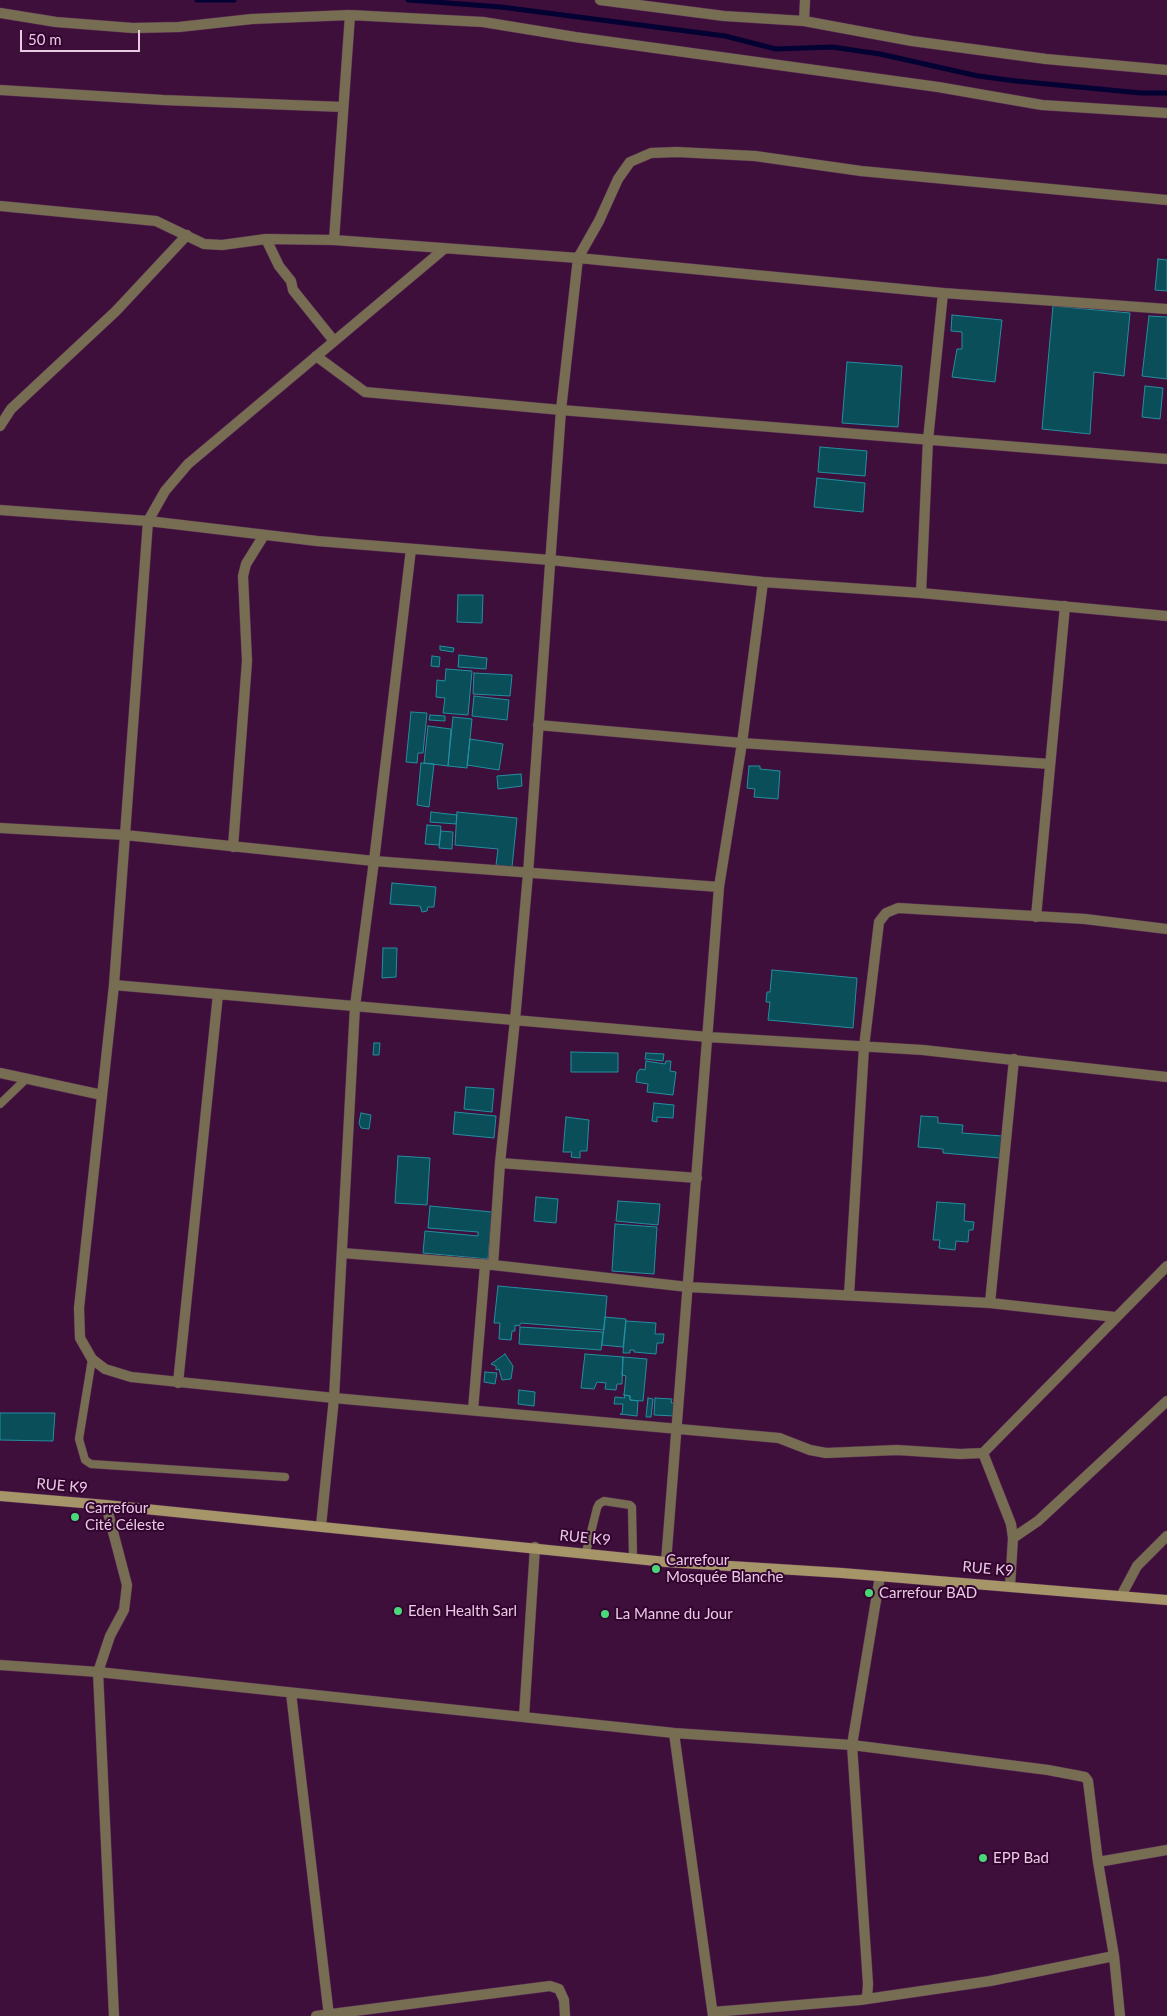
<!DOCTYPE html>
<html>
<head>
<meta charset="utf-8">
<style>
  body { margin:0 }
  #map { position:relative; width:1167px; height:2016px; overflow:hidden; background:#3e0f3a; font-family:Lato,sans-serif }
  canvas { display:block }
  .scale { position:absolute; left:20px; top:30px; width:120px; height:22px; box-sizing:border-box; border:2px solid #e8cae3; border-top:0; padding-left:6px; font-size:15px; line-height:18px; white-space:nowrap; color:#e8cae3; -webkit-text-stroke:4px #330430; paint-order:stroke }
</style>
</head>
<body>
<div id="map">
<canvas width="1167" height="2016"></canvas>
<div class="scale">50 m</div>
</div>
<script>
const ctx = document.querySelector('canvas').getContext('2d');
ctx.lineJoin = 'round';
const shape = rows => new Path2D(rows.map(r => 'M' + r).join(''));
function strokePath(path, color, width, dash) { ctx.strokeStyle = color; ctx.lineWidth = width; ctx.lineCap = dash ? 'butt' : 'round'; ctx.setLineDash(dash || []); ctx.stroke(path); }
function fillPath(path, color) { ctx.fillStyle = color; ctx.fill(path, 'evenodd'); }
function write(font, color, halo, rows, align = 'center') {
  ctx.font = font + ' Lato,sans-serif'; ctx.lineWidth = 4; ctx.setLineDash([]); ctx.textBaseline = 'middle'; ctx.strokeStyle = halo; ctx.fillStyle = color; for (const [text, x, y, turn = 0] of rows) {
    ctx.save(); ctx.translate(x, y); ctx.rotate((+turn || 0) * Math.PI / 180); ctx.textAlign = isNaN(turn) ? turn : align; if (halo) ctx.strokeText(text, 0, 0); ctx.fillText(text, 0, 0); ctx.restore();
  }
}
const stream = shape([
  [197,0,234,0],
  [408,0,501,7,725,36,776,49,832,47,880,54,978,76,1016,81,1141,93,1167,93]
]);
const building = shape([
  [1158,259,1167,260,1167,291,1155,290,1158,259],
  [1053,306,1130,313,1124,376,1094,372,1090,434,1042,429,1053,306],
  [952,315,1002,320,995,382,952,377,957,349,962,349,962,332,951,331,952,315],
  [1149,316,1167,317,1167,379,1142,376,1149,316],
  [847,362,902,366,898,427,842,423,847,362],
  [1145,386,1163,388,1160,419,1142,417,1145,386],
  [820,447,867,451,865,476,818,472,820,447],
  [817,478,865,483,863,512,814,507,817,478],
  [458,595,483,595,482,623,457,622,458,595],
  [440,646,454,648,453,652,440,650,440,646],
  [459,655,487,658,486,669,458,667,459,655],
  [432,656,440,657,439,667,431,666,432,656],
  [446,669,472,671,468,715,443,713,445,698,436,697,437,680,445,681,446,669],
  [474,673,512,675,510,696,473,694,474,673],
  [474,696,509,700,507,720,472,716,474,696],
  [411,712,427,713,423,753,418,753,417,763,406,762,411,712],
  [430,715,445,716,445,721,429,720,430,715],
  [453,717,472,719,467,768,448,766,453,717],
  [428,726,451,729,448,766,424,763,428,726],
  [470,739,503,744,499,770,467,765,470,739],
  [421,763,434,764,429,807,417,805,421,763],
  [749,766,760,766,760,769,780,771,778,799,754,797,755,789,747,788,749,766],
  [521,774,522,786,498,789,497,776,521,774],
  [431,812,457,815,456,824,430,822,431,812],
  [457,812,517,818,512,867,496,865,498,849,455,845,457,812],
  [427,825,441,826,439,845,425,844,427,825],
  [441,831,453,832,452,849,439,848,441,831],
  [392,883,436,887,434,907,428,907,427,911,422,912,420,906,390,904,392,883],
  [383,948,397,948,396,977,382,978,383,948],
  [772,970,857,978,853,1028,768,1020,770,1002,766,1002,767,992,770,992,772,970],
  [374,1043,380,1043,379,1055,373,1055,374,1043],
  [571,1052,618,1053,618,1072,571,1072,571,1052],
  [646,1053,664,1054,663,1061,645,1059,646,1053],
  [646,1061,665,1064,666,1061,671,1061,670,1071,676,1072,673,1095,647,1092,648,1084,636,1082,637,1073,640,1069,645,1070,646,1061],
  [466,1087,494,1089,492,1112,464,1109,466,1087],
  [654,1103,674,1105,673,1118,657,1117,657,1122,652,1121,654,1103],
  [455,1112,496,1116,494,1138,453,1134,455,1112],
  [361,1113,371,1115,369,1129,361,1128,359,1123,361,1113],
  [921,1116,938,1117,938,1123,963,1125,962,1133,1002,1136,1000,1158,943,1153,943,1149,918,1147,921,1116],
  [566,1117,589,1120,587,1151,580,1151,580,1158,571,1157,572,1152,563,1152,566,1117],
  [398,1156,430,1158,427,1205,395,1203,398,1156],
  [536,1197,558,1199,556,1223,534,1221,536,1197],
  [618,1201,660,1204,658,1225,616,1221,618,1201],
  [937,1202,965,1204,964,1221,974,1222,973,1230,969,1230,968,1242,956,1241,955,1250,939,1248,940,1240,933,1240,937,1202],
  [430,1206,492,1212,488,1259,423,1253,425,1231,478,1236,478,1232,428,1228,430,1206],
  [615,1224,657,1227,654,1274,612,1271,615,1224],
  [498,1286,607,1296,604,1330,521,1323,519,1326,515,1325,515,1331,512,1331,511,1340,499,1339,500,1323,494,1323,498,1286],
  [605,1317,626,1319,623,1347,602,1345,605,1317],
  [626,1321,656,1323,655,1334,664,1334,663,1343,657,1343,656,1354,634,1352,634,1350,630,1350,630,1353,623,1353,626,1321],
  [520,1327,603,1332,601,1350,519,1344,520,1327],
  [505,1354,513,1366,511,1379,502,1380,499,1369,496,1370,496,1366,491,1364,505,1354],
  [585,1354,623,1357,622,1384,617,1384,616,1390,605,1389,606,1383,597,1382,594,1389,581,1388,585,1354],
  [623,1357,647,1359,643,1401,630,1400,630,1396,624,1395,626,1376,622,1375,623,1357],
  [485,1372,497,1373,495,1384,484,1382,485,1372],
  [519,1390,535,1392,534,1406,518,1404,519,1390],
  [624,1395,630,1396,630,1400,638,1401,637,1416,620,1414,622,1414,623,1404,614,1404,615,1397,625,1398,624,1395],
  [648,1398,653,1399,651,1417,646,1417,648,1398],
  [655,1398,672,1399,671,1403,676,1403,675,1416,654,1415,655,1398],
  [0,1413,55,1413,53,1441,0,1440,0,1413]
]);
const lane = shape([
  [0,1104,26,1079],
  [92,1359,79,1439,85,1460,91,1464,285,1477],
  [586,1552,597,1508,599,1504,604,1501,630,1505,632,1507,633,1558]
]);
const street = shape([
  [600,0,724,16,804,21,912,41,1046,59,1167,70],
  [0,13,56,22,133,28,179,27,252,19,350,15,483,22,575,37,938,87,1042,105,1167,113],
  [804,21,805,0],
  [0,90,163,100,343,107],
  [0,206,156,221,204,244,222,245,266,239,334,240,578,258,943,293,1167,309],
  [266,239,279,266,291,281,293,290,334,341],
  [334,240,350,15],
  [444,249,188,464,165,491,148,521,114,985,79,1308,80,1338,92,1359,105,1369,131,1377,334,1398,779,1438,810,1450,826,1453,897,1450,960,1454,983,1453,1167,1266],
  [316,356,365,392,561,410,1167,459],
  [0,426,11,409,116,311,187,235],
  [0,510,148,521,317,541,550,560,763,582,921,593,1167,616],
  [921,593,928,440,943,293],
  [538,725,742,743,1050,764],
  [0,828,125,835,374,861,719,887],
  [233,847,247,661,243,576,246,564,264,535],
  [1036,917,1065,606],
  [114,985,708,1037,923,1050,1167,1077],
  [0,1073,102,1095],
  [500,1163,697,1178],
  [342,1253,493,1265,688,1287,990,1303,1115,1317],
  [493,1265,500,1163,515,1020,528,874,561,410,578,258,599,221,618,179,630,162,651,153,677,152,755,156,861,171,1167,200],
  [849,1295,864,1047,879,922,886,913,898,908,1085,919,1167,929],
  [990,1303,1014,1059],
  [178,1383,218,994],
  [473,1410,485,1265],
  [983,1453,1011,1524,1013,1538,1010,1586],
  [106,1505,127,1585,124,1610,110,1636,98,1672,674,1733,852,1745,1048,1770,1085,1777,1088,1781,1098,1862,1114,1956,1120,2016],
  [321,1526,334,1398,355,1006,374,861,411,549],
  [1013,1538,1038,1521,1167,1401],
  [666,1562,719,887,742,743,763,582],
  [1121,1596,1137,1566,1167,1536],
  [0,1665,98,1672,114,2016],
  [291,1693,329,2016],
  [524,1717,535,1547],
  [674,1733,713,2016],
  [1098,1862,1167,1850],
  [867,1998,868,1984,852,1745,880,1576],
  [713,2012,860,2000,990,1981,1114,1956],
  [316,2016,550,1986,559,1989,564,2000,565,2016]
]);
const secondary = shape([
  [0,1496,106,1505,666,1562,842,1573,1167,1600]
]);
const markers = [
  [75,1517,5,"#49d778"],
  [656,1569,5,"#49d778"],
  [869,1593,5,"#49d778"],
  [398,1611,5,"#49d778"],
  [605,1614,5,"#49d778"],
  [983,1858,5,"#49d778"]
];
const streetNames = [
  ["RUE K9",62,1486,5],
  ["RUE K9",585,1538,6],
  ["RUE K9",988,1569,5]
];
const poiNames = [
  ["Carrefour",85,1508],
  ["Cité Céleste",85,1525],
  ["Carrefour",666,1560],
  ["Mosquée Blanche",666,1577],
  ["Carrefour BAD",879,1593],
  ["Eden Health Sarl",408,1611],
  ["La Manne du Jour",615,1614],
  ["EPP Bad",993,1858]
];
strokePath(stream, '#040133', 5);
fillPath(building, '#094e59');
strokePath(building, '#258e9f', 1);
strokePath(lane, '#592d55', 9);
strokePath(street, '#592d55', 11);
strokePath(secondary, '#592d55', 11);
strokePath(lane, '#776d52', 8);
strokePath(street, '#776d52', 10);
strokePath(secondary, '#a59569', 10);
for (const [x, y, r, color] of markers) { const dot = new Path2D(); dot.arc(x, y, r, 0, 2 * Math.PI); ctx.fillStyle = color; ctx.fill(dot); strokePath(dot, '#330430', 2); }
write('15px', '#e8cae3', '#330430', streetNames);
write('15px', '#e8cae3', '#330430', poiNames, 'left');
</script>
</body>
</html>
